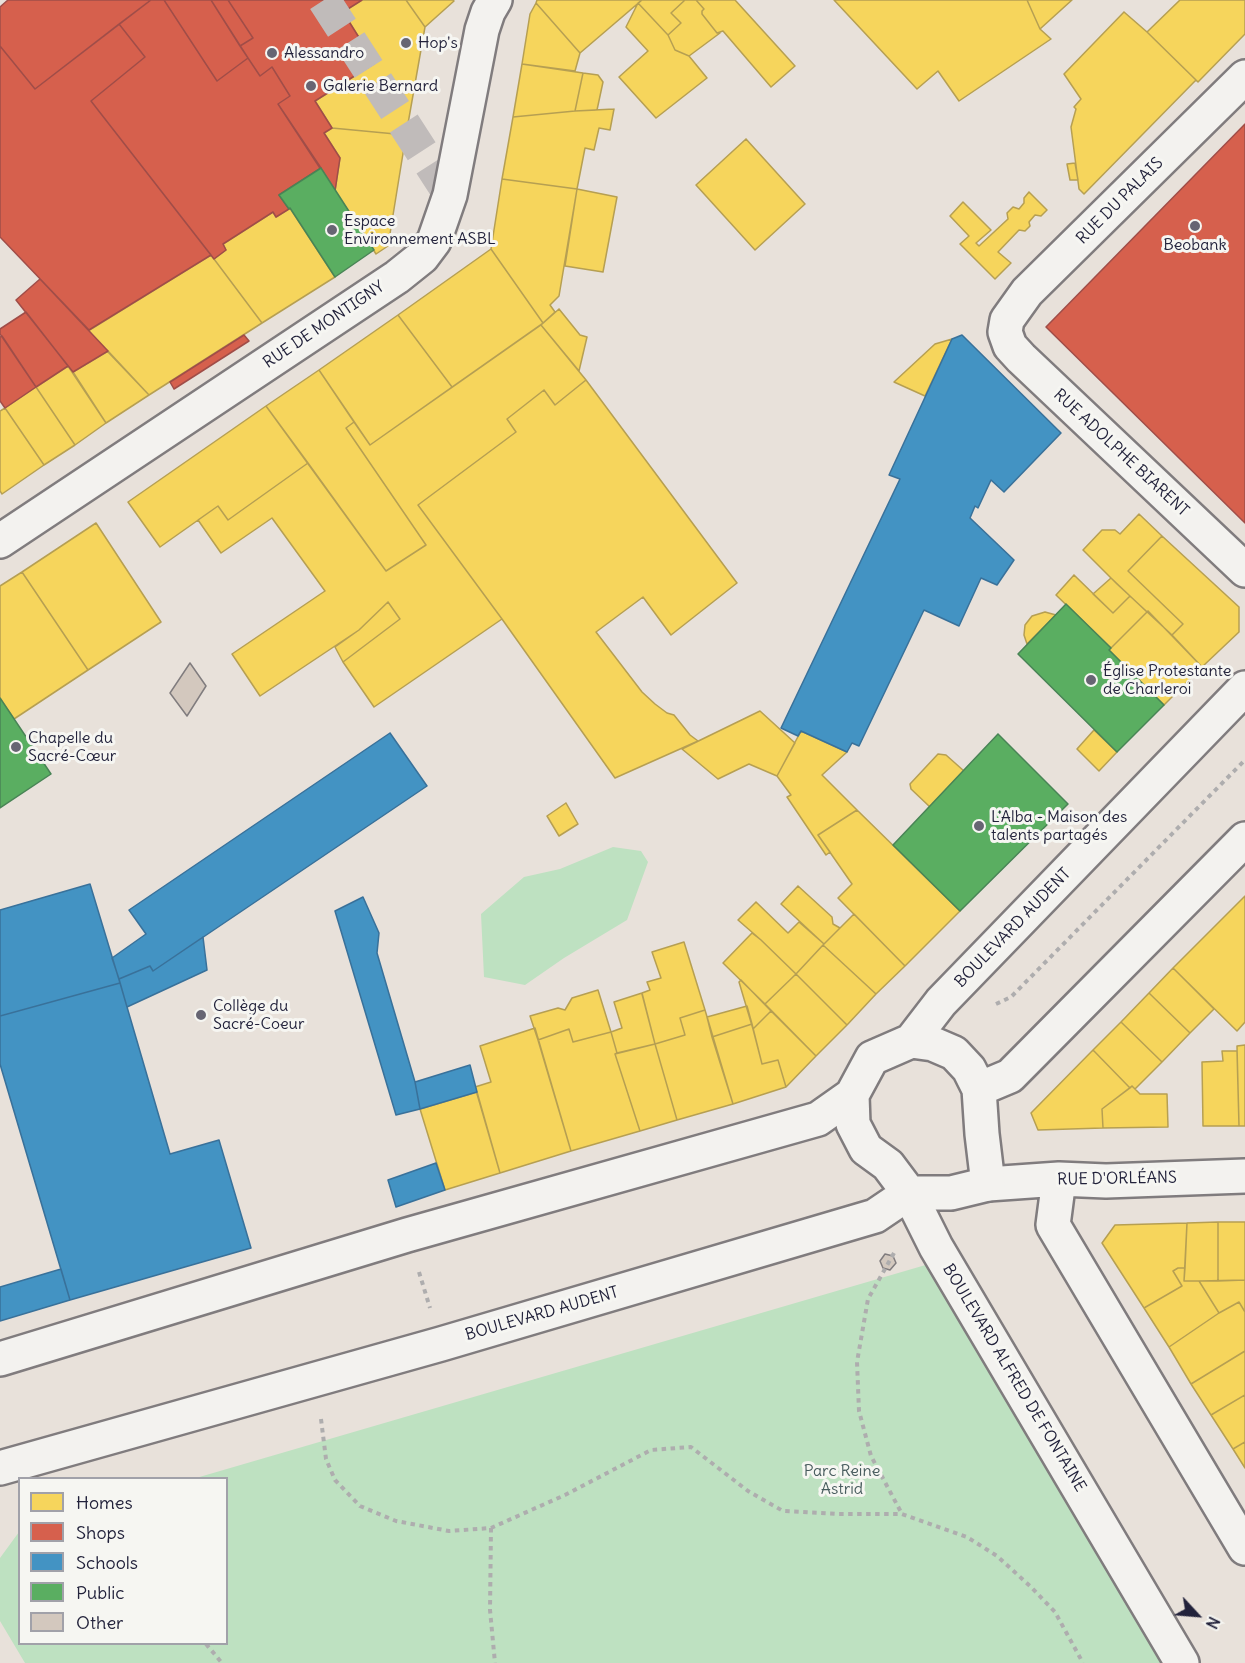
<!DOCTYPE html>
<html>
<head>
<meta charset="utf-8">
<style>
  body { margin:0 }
  #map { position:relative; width:1245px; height:1663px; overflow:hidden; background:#e8e1da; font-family:Delius,sans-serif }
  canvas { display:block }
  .legend { position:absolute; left:18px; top:1477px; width:210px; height:168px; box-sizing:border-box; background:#f6f6f2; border:2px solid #a1a1a9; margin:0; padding:8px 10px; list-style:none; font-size:18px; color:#22223b }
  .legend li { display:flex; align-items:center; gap:12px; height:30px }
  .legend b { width:30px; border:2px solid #a1a1a9 }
  .north { position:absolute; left:1167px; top:1585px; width:60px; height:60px; -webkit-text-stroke:4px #f6f6f2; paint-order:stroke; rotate:116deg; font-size:16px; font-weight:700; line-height:24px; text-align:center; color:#22223b }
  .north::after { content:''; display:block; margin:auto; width:21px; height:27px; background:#22223b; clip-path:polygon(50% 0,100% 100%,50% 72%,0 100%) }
</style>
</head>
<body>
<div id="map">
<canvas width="1245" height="1663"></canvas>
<ul class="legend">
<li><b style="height:16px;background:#f6d55c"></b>Homes</li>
<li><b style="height:16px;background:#d6604d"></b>Shops</li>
<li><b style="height:16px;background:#4393c3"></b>Schools</li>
<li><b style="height:16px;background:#5aae61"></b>Public</li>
<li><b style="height:16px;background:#d3c8be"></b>Other</li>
</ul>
<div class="north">N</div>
</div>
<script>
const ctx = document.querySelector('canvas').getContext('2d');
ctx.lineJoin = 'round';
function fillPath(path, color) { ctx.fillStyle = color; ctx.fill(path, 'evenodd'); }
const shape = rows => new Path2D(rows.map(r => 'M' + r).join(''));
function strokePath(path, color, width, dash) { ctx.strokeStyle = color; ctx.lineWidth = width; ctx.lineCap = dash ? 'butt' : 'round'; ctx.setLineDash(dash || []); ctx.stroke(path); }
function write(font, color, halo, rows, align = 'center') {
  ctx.font = font + ' Delius,sans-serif'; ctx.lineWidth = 6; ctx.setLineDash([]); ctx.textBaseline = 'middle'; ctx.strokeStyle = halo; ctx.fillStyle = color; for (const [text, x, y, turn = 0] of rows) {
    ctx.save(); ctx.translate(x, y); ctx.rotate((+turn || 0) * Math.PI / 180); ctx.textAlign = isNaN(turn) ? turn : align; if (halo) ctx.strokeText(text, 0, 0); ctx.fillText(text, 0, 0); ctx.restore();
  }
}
const green = shape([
  [613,847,641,851,648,862,627,920,564,958,525,985,484,977,481,914,524,877,560,869],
  [929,1264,1165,1663,25,1663,0,1621,0,1558,19,1532,20,1644,226,1644,226,1478,196,1478]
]);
const homes = shape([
  [362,0,406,0,425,27,406,135,332,128,315,101,375,63,343,12,362,0],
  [406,0,453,0,454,1,425,27,406,0],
  [537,0,642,0,580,53,536,3,537,0],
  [642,0,685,0,671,13,681,23,668,35,638,3,642,0],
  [685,0,696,0,704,9,702,11,702,14,717,33,720,33,689,56,675,50,668,35,681,23,671,13,685,0],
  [696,0,735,0,795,66,771,87,723,31,717,33,702,14,702,11,704,9,696,0],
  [834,0,1027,0,1040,29,1051,39,959,101,938,71,917,89,834,0],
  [1027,0,1072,0,1040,29,1027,0],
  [1180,0,1245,0,1245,34,1198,82,1147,32,1180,0],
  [536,3,580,53,575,71,522,64,530,14,536,3],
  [638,3,668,35,675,50,689,56,707,78,656,118,619,77,648,51,626,27,638,3],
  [1124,12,1147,32,1196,80,1084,194,1079,189,1071,127,1076,109,1074,107,1081,99,1064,74,1124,12],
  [522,64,583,73,575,111,513,117,522,64],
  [583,73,598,75,603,82,597,110,575,111,583,73],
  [614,109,610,130,599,128,594,150,585,148,577,189,502,179,513,117,575,111,614,109],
  [332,128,406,135,388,246,376,254,335,191,340,158,324,133,332,128],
  [746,139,805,204,755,250,696,185,746,139],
  [1075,163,1078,180,1070,180,1067,164,1075,163],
  [502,179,577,189,559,296,550,305,555,312,543,323,491,249,502,179],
  [577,189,617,197,603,272,565,266,577,189],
  [1029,192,1047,210,1041,216,1035,215,1029,222,1030,226,1025,231,1019,230,998,252,1011,263,995,279,960,244,969,236,950,216,963,202,991,230,976,243,979,246,1008,219,1007,213,1013,207,1019,209,1024,203,1024,198,1029,192],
  [290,208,335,277,262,323,214,259,226,250,223,244,273,212,276,217,290,208],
  [491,249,543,323,452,387,398,315,491,249],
  [211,255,262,323,149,395,88,331,211,255],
  [559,309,580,335,587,337,579,371,541,325,559,309],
  [398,315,452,387,370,445,319,370,398,315],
  [541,325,586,380,555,405,544,390,507,419,516,432,418,505,502,619,374,707,343,662,400,619,388,602,359,630,260,696,232,654,325,591,272,518,221,553,198,520,218,506,228,520,308,463,386,571,426,545,346,428,354,422,370,445,541,325],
  [952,339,925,396,894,382,935,344,952,339],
  [108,351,149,395,106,423,73,372,108,351],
  [68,366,106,423,75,445,36,387,68,366],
  [319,370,354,422,346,428,426,545,386,571,266,406,319,370],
  [586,380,737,583,671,635,643,597,596,632,642,692,655,704,667,713,674,715,690,735,698,741,615,778,502,619,418,505,516,432,507,419,544,390,555,405,586,380],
  [36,387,75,445,44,465,5,408,36,387],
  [266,406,308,463,228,520,218,506,160,547,128,502,266,406],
  [5,408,44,465,2,494,0,491,0,411,5,408],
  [1139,514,1162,536,1128,571,1183,624,1172,635,1117,584,1083,550,1102,530,1115,530,1120,534,1139,514],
  [96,523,161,622,88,670,22,572,96,523],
  [1162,536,1239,607,1239,632,1202,667,1172,635,1183,624,1128,571,1162,536],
  [22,572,88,670,14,719,0,698,0,586,22,572],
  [1074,575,1113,613,1130,596,1147,612,1111,648,1056,595,1074,575],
  [1111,578,1130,596,1113,613,1093,594,1111,578],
  [388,602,400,619,343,662,335,647,359,630,388,602],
  [1148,611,1202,667,1164,705,1109,650,1148,611],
  [1045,612,1056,615,1027,644,1024,635,1025,625,1032,616,1045,612],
  [760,711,795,743,777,776,749,764,718,779,682,749,760,711],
  [1094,730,1117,752,1099,771,1077,749,1094,730],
  [801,731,847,752,822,775,857,810,818,835,830,852,826,855,787,797,791,795,777,776,801,731],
  [938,754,946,755,964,771,930,807,911,789,910,784,938,754],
  [566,803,578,824,559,836,547,816,566,803],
  [857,810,960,911,905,966,838,898,852,884,818,835,857,810],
  [798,886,832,917,833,924,840,928,824,944,781,904,798,886],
  [1245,896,1245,1022,1237,1031,1173,968,1245,896],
  [756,902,788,933,799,922,824,944,796,974,761,940,738,920,756,902],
  [854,914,905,966,876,994,823,945,854,914],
  [752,933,761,940,796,974,765,1004,723,963,752,933],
  [684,942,705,1010,680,1018,685,1035,655,1044,642,994,642,993,650,990,647,982,661,978,652,952,684,942],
  [823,945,876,994,847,1025,796,974,823,945],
  [1173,968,1214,1009,1190,1033,1149,993,1173,968],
  [796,974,847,1025,816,1056,765,1004,796,974],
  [741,980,771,1011,753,1029,739,982,741,980],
  [598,990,611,1032,573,1042,569,1029,538,1040,530,1016,558,1008,565,1010,572,998,598,990],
  [642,993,655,1044,617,1053,611,1032,622,1028,614,1002,642,993],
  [1149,993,1190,1033,1162,1062,1121,1022,1149,993],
  [747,1006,752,1024,712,1037,707,1017,747,1006],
  [705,1010,733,1104,677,1120,655,1044,685,1035,680,1018,705,1010],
  [771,1011,816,1056,786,1087,778,1060,762,1064,753,1029,771,1011],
  [1121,1022,1162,1062,1135,1089,1132,1086,1130,1088,1093,1050,1121,1022],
  [752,1024,762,1064,778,1060,786,1087,733,1104,712,1037,752,1024],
  [535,1028,571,1151,500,1173,475,1087,491,1082,480,1046,535,1028],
  [569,1029,573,1042,611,1032,617,1053,615,1054,640,1131,571,1151,538,1040,569,1029],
  [655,1044,677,1120,640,1131,615,1054,655,1044],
  [1245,1045,1245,1126,1239,1126,1237,1046,1245,1045],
  [1093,1050,1130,1088,1102,1109,1103,1128,1038,1130,1031,1113,1093,1050],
  [1222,1051,1237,1051,1239,1126,1203,1126,1202,1062,1223,1061,1222,1051],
  [1132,1086,1140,1094,1167,1094,1168,1127,1103,1128,1102,1109,1132,1086],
  [477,1092,500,1173,445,1190,420,1109,477,1092],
  [1218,1222,1245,1222,1245,1280,1218,1281,1218,1222],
  [1218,1222,1218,1281,1184,1281,1187,1223,1218,1222],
  [1187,1223,1185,1268,1178,1268,1173,1271,1182,1286,1144,1308,1102,1243,1115,1225,1187,1223],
  [1178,1268,1185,1268,1184,1281,1199,1281,1219,1313,1169,1347,1144,1308,1182,1286,1173,1271,1178,1268],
  [1245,1280,1245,1312,1239,1302,1219,1313,1199,1281,1245,1280],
  [1239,1302,1245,1312,1245,1351,1191,1384,1169,1347,1219,1313,1239,1302],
  [1245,1351,1245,1395,1211,1415,1191,1384,1245,1351],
  [1245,1395,1245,1442,1233,1449,1211,1415,1245,1395],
  [1245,1442,1245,1468,1233,1449,1245,1442]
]);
const shops = shape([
  [8,0,151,0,35,89,0,46,0,7,8,0],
  [151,0,164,0,217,81,248,58,260,76,272,67,290,96,278,104,321,168,279,195,289,209,276,217,273,212,223,244,226,250,214,259,91,101,145,57,119,24,151,0],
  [164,0,211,0,248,58,217,81,164,0],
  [211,0,228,0,253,38,240,46,211,0],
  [228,0,362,0,343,12,375,63,315,101,332,128,324,133,340,158,335,191,278,104,290,96,272,67,260,76,240,46,253,38,228,0],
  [119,24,145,57,91,101,211,255,89,330,0,237,0,46,35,89,119,24],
  [1245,124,1245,523,1046,327,1245,124],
  [40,279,108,351,73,372,16,300,40,279],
  [26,312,68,366,36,387,0,334,0,329,26,312],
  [244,335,249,341,174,389,170,382,244,335],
  [2,336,36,387,5,408,0,401,0,337,2,336]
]);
const schools = shape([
  [962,335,1061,433,1004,492,991,480,978,508,975,506,970,518,1014,560,997,585,981,578,959,626,924,610,859,746,852,743,847,752,801,731,798,736,781,728,900,479,889,475,952,339,962,335],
  [390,733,427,786,153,971,150,966,119,979,112,958,146,934,129,910,390,733],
  [90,884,120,983,0,1016,0,910,90,884],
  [363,897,379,933,377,953,415,1082,420,1109,396,1115,335,911,363,897],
  [203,937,207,970,127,1007,119,979,150,966,153,971,203,937],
  [120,983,170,1154,219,1140,251,1248,70,1300,0,1064,0,1016,120,983],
  [470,1065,477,1092,420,1109,415,1082,470,1065],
  [436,1163,445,1190,396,1207,388,1180,436,1163],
  [61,1269,70,1300,0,1321,0,1287,61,1269]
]);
const public = shape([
  [321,168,374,250,335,277,290,208,289,209,279,195,321,168],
  [1066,604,1111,648,1109,650,1164,705,1117,752,1018,654,1066,604],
  [0,698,51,774,0,808,0,698],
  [998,734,1068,804,960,911,893,845,998,734]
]);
const building = shape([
  [190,663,206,686,187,716,170,693,190,663],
  [885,1254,893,1256,896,1263,890,1270,883,1268,880,1261,885,1254]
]);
const streetTunnel = shape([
  [324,0,450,195]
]);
const path = shape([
  [996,1004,1011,997,1245,760],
  [894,1253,868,1299,857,1362,859,1411,871,1456,902,1514],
  [419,1272,430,1308],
  [321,1419,326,1459,335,1480,360,1506,396,1521,449,1531,491,1528,565,1495,651,1450,691,1447,748,1491,783,1511,839,1514,902,1514,967,1537,997,1556,1030,1586,1055,1612,1083,1663],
  [491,1528,490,1610,495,1663],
  [206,1644,222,1663]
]);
const street = shape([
  [1245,77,1027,292,1007,320,1005,332,1010,346,1021,358,1245,570],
  [0,541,397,277,422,257,434,241,450,195,482,30,488,12,495,0],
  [1059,1179,1053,1225,1245,1548],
  [988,1184,1059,1179,1106,1181,1245,1176],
  [909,1193,936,1247,1182,1663]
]);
const secondary = shape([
  [979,1089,1010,1076,1245,839],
  [852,1095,853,1124,866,1149,888,1165,909,1193],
  [0,1359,407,1235,818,1119,852,1095,872,1058,911,1041,941,1002,1245,688],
  [0,1468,441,1344,875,1216,909,1193,951,1193,988,1184,982,1134,979,1089,969,1069,954,1053,933,1044,911,1041]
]);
const markers = [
  [406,43,6,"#676573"],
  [272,53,6,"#676573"],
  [311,86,6,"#676573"],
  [1195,226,6,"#676573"],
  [332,230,6,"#676573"],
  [1091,680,6,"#676573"],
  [16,747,6,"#676573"],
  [979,826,6,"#676573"],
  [201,1015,6,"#676573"]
];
const poiNames = [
  ["Hop's",418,43],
  ["Alessandro",284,53],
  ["Galerie Bernard",323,86],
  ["Espace",344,221],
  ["Environnement ASBL",344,239],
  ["Beobank",1195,245,"center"],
  ["Église Protestante",1103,671],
  ["de Charleroi",1103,689],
  ["Chapelle du",28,738],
  ["Sacré-Cœur",28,756],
  ["L'Alba - Maison des",991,817],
  ["talents partagés",991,835],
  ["Collège du",213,1006],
  ["Sacré-Coeur",213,1024]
];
const streetNames = [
  ["RUE DU PALAIS",1120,201,-45],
  ["RUE DE MONTIGNY",324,325,-34],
  ["RUE ADOLPHE BIARENT",1121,453,43],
  ["BOULEVARD AUDENT",1013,928,-46],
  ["RUE D'ORLÉANS",1117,1179,-1],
  ["BOULEVARD AUDENT",542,1314,-16],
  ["BOULEVARD ALFRED DE FONTAINE",1014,1378,59]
];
const parkNames = [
  ["Parc Reine",842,1471],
  ["Astrid",842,1489]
];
fillPath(green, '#bee1c1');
fillPath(homes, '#f6d55c');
strokePath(homes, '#b69f52', 1.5);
fillPath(shops, '#d6604d');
strokePath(shops, '#a04d48', 1.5);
fillPath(schools, '#4393c3');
strokePath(schools, '#39719a', 1.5);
fillPath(public, '#5aae61');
strokePath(public, '#498456', 1.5);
fillPath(building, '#d3c8be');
strokePath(building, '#807c7e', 1.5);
strokePath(streetTunnel, '#c0bbba', 33, [33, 16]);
strokePath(street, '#807c7e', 38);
strokePath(secondary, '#807c7e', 38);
strokePath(path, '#aeadae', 4, [4.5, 4.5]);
strokePath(street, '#f3f2ef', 33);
strokePath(secondary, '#f3f2ef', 33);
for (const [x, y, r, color] of markers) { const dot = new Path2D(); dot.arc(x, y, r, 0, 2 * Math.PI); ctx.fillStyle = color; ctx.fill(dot); strokePath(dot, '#f6f6f2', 2); }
write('16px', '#22223b', '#f6f6f2', poiNames, 'left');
write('16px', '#22223b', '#f6f6f2', streetNames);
write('16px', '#475b5d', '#f6f6f2', parkNames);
</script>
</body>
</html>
